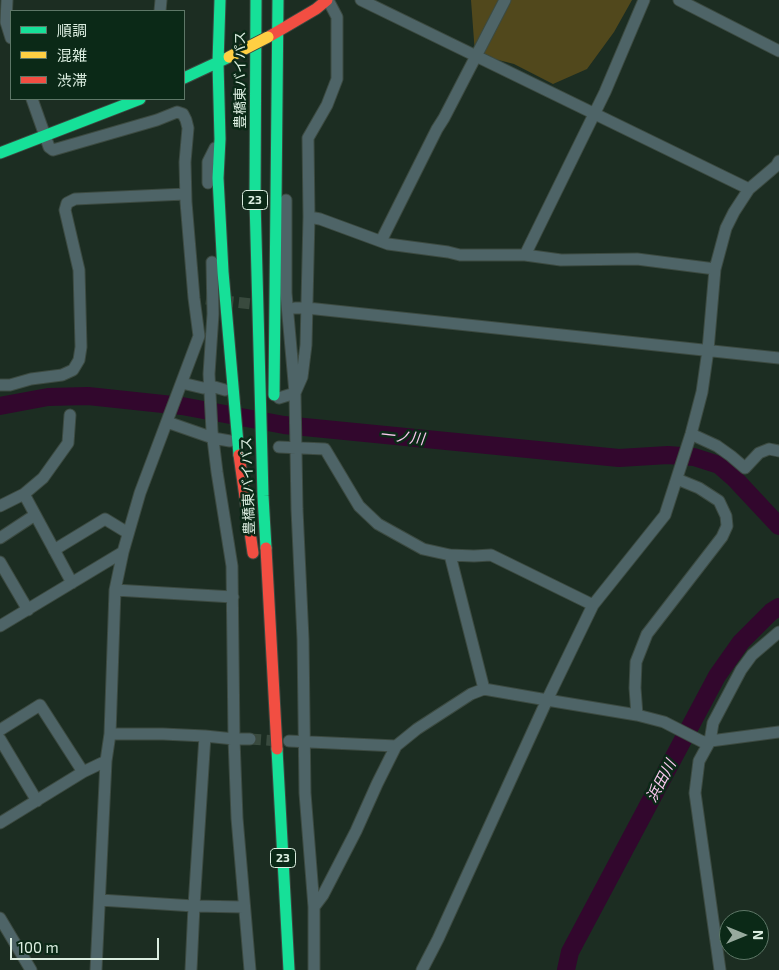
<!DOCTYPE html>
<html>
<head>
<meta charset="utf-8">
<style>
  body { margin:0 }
  #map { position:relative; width:779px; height:970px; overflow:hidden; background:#1c2d22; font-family:"Exo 2","Noto Sans JP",sans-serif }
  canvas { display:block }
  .legend { position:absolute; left:10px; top:10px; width:175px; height:90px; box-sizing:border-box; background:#0b2917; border:1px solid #5e7767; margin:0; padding:6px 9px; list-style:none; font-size:15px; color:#dbede0 }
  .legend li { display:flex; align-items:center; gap:10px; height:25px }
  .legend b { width:25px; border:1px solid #5e7767 }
  .north { position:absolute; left:719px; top:910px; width:50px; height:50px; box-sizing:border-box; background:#0b2917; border:1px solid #5e7767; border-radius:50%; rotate:90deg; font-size:14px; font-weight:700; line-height:20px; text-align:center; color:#dbede0 }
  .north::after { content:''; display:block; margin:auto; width:18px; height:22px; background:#98aa9e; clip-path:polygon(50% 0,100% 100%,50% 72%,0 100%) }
  .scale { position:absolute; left:10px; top:938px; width:149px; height:22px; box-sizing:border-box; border:2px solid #dbede0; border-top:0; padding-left:6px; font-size:15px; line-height:18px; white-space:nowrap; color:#dbede0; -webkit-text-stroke:4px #0b2917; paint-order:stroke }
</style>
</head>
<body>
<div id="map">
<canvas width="779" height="970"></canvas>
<ul class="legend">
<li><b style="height:6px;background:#16e098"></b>順調</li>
<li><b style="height:6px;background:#ffcf43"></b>混雑</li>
<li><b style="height:6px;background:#f24e42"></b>渋滞</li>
</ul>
<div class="north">N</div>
<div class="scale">100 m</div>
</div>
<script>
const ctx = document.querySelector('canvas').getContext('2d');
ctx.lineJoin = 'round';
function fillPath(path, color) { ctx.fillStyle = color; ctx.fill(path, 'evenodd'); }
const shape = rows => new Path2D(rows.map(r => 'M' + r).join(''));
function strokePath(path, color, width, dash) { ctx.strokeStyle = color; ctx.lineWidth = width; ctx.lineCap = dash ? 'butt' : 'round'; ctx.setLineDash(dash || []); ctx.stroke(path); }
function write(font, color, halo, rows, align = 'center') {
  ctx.font = font + ' "Exo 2","Noto Sans JP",sans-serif'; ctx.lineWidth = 5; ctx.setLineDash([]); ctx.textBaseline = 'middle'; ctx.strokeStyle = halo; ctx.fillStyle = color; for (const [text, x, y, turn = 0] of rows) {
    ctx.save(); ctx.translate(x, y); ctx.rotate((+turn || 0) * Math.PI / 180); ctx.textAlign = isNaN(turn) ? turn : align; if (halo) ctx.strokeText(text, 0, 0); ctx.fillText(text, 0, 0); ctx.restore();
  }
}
const green = shape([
  [471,0,632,0,614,32,587,69,553,84,514,64,475,54]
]);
const river = shape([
  [0,406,48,397,88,396,182,406,284,425,619,458,668,455,694,457,719,465,735,479,779,526],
  [566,970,570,952,717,676,741,642,771,612,779,607]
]);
const streetTunnel = shape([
  [206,299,261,305],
  [250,739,279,741]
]);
const street = shape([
  [7,0,6,22,11,38],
  [361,0,749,189],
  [679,0,779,51],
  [160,11,161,0],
  [32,99,49,147,53,150,157,120,177,112,183,114,186,120,188,128,185,162,186,202,194,298,199,336,140,493,123,552,115,590,110,734,106,761,96,970],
  [779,161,776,166,749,189,734,212,726,228,715,269,708,350,702,392,691,434,665,515,593,605,547,700,637,715,664,722,703,742,779,732],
  [208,183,208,162,215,148],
  [286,200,286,293,295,393,297,509,303,639,305,793,314,907,314,970],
  [309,217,320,219,388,244,448,252,460,255,525,255,561,260,637,259,715,269],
  [381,241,437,129,444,118,505,0],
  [525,255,605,92,644,0],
  [212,262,213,314,209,374,212,431,217,472,232,566,234,739,237,818,250,970],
  [295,308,307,308,779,358],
  [182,383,203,388,211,386,225,390],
  [0,385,10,385,31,379,62,375,73,370,79,360,81,347,79,270,65,210,67,203,75,199,185,194],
  [279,398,295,393,302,377,306,345,309,217,308,138,327,105,337,79,337,17,328,0],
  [167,422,213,438,230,441],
  [691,434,717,446,731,456,745,468,759,453,769,449,779,451],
  [279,447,325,449,359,506,378,524,423,549,450,555,474,556,491,555,593,605],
  [24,494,72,583],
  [0,506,24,494,43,478,68,443,70,415],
  [0,538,35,515],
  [54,550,105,519,128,533],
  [450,555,484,689],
  [0,562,28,610],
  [115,590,233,597],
  [0,626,123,552],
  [637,715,635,688,636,662,647,634,722,537,727,526,726,516,719,501,699,488,677,479],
  [0,730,40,705,83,772],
  [110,734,163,734,205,736,234,739,250,739],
  [0,739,37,801],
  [289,741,396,746],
  [0,823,83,772,106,761],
  [100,900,194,906,244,907],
  [314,907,323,895,356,831,377,784,396,746,417,729,471,694,484,689,547,700,438,939,422,970],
  [0,918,31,970],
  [191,970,194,906,205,736],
  [720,970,695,793,699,761,710,741,713,723,741,670,752,655,779,632]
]);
const fast = shape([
  [220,0,218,63,220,139,218,178,223,272,239,455],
  [256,0,255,200,263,496,266,548],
  [184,78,227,58],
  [0,153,140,99],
  [274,395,278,0],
  [277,749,289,970]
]);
const jam = shape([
  [270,36,316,9,327,0],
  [239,455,253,553],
  [266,548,277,749]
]);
const slowBridge = shape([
  [229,57,268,37]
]);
const shields = [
  [255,200,25],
  [283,858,25]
];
const shieldNames = [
  ["23",255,200],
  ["23",283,858]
];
const streetNames = [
  ["豊橋東バイパス",240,80,-90],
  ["豊橋東バイパス",248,486,-92]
];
const waterNames = [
  ["一ノ川",402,437,6],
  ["浜田川",661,781,-62]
];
fillPath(green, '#51481c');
strokePath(river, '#32072d', 18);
strokePath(streetTunnel, '#394a3e', 11, [11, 5.5]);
strokePath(street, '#3c4a41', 13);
strokePath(fast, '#3c4a41', 13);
strokePath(jam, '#3c4a41', 13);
strokePath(street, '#4e6467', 11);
strokePath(fast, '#16e098', 11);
strokePath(jam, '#f24e42', 11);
strokePath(slowBridge, '#3c4a41', 13, []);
strokePath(slowBridge, '#ffcf43', 11);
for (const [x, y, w] of shields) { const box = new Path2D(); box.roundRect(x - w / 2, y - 9.5, w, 19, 4); ctx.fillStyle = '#0b2917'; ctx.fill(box); strokePath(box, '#dbede0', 1); }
write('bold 12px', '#dbede0', null, shieldNames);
write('14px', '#dbede0', '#0b2917', streetNames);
write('italic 15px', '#fbc9f0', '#0b2917', waterNames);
</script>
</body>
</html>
